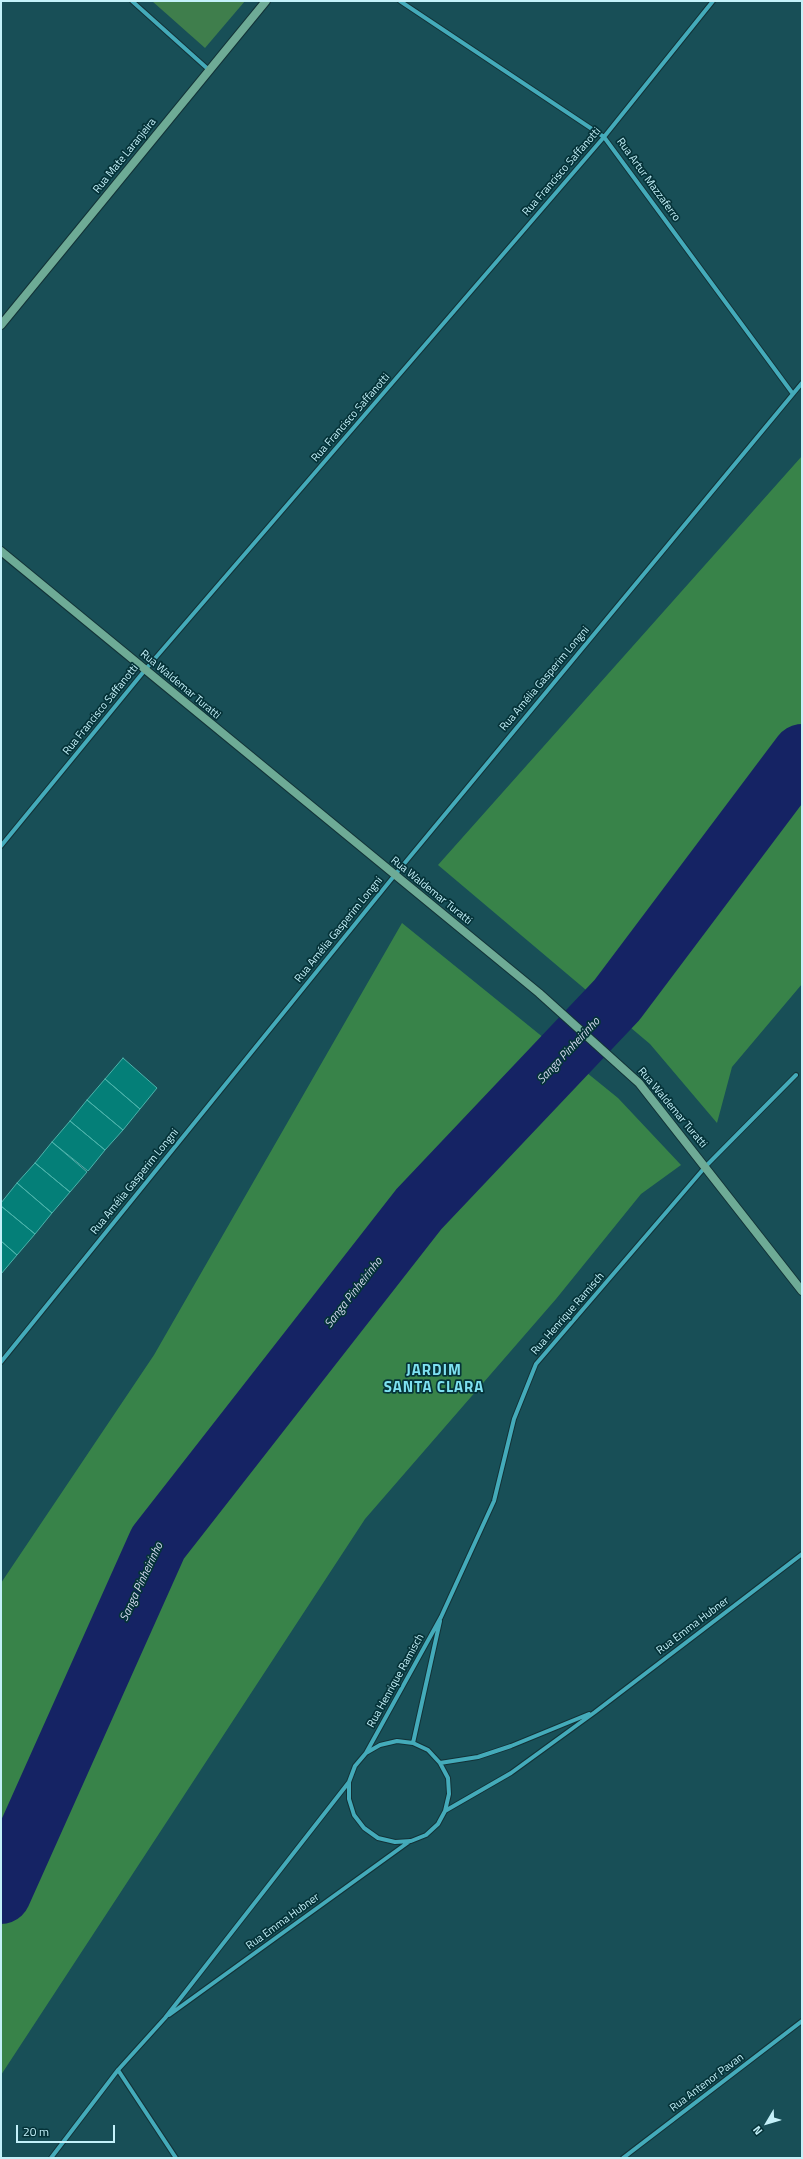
<!DOCTYPE html>
<html>
<head>
<meta charset="utf-8">
<style>
  body { margin:0 }
  #map { position:relative; width:803px; height:2159px; overflow:hidden; background:#184f57; font-family:"Titillium Web",sans-serif }
  canvas { display:block }
  .frame { position:absolute; inset:0; border:2px solid #c4f1f9; pointer-events:none }
  .north { position:absolute; left:747px; top:2103px; width:40px; height:40px; -webkit-text-stroke:3px #053339; paint-order:stroke; rotate:232deg; font-size:11px; font-weight:700; line-height:16px; text-align:center; color:#c4f1f9 }
  .north::after { content:''; display:block; margin:auto; width:14px; height:18px; background:#c4f1f9; clip-path:polygon(50% 0,100% 100%,50% 72%,0 100%) }
  .scale { position:absolute; left:16px; top:2125px; width:99px; height:18px; box-sizing:border-box; border:2px solid #c4f1f9; border-top:0; padding-left:5px; font-size:12px; line-height:14px; white-space:nowrap; color:#c4f1f9; -webkit-text-stroke:3px #053339; paint-order:stroke }
</style>
</head>
<body>
<div id="map">
<canvas width="803" height="2159"></canvas>
<div class="frame"></div>
<div class="north">N</div>
<div class="scale">20 m</div>
</div>
<script>
const ctx = document.querySelector('canvas').getContext('2d');
ctx.lineJoin = 'round';
function fillPath(path, color) { ctx.fillStyle = color; ctx.fill(path, 'evenodd'); }
const shape = rows => new Path2D(rows.map(r => 'M' + r).join(''));
function strokePath(path, color, width, dash) { ctx.strokeStyle = color; ctx.lineWidth = width; ctx.lineCap = dash ? 'butt' : 'round'; ctx.setLineDash(dash || []); ctx.stroke(path); }
function write(font, color, halo, rows, align = 'center') {
  ctx.font = font + ' "Titillium Web",sans-serif'; ctx.lineWidth = 3.5; ctx.setLineDash([]); ctx.textBaseline = 'middle'; ctx.strokeStyle = halo; ctx.fillStyle = color; for (const [text, x, y, turn = 0] of rows) {
    ctx.save(); ctx.translate(x, y); ctx.rotate((+turn || 0) * Math.PI / 180); ctx.textAlign = isNaN(turn) ? turn : align; if (halo) ctx.strokeText(text, 0, 0); ctx.fillText(text, 0, 0); ctx.restore();
  }
}
const green = shape([
  [152,1,245,1,205,48]
]);
const forest = shape([
  [802,456,802,984,732,1067,717,1123,650,1044,438,865],
  [402,923,618,1098,681,1165,641,1194,556,1299,365,1519,1,2075,1,1583,154,1355]
]);
const river = shape([
  [1,1894,158,1543,419,1209,617,1000,802,754]
]);
const building = shape([
  [123,1058,157,1088,140,1109,105,1079,123,1058],
  [105,1079,140,1109,123,1130,87,1100,105,1079],
  [87,1100,123,1130,105,1150,70,1121,87,1100],
  [70,1121,105,1150,88,1171,52,1142,70,1121],
  [52,1142,87,1172,70,1192,35,1163,52,1142],
  [35,1163,70,1192,52,1213,17,1183,35,1163],
  [17,1183,52,1213,35,1234,1,1206,1,1203,17,1183],
  [1,1206,35,1234,17,1255,1,1241,1,1206],
  [1,1241,17,1255,1,1274,1,1241]
]);
const street = shape([
  [132,1,209,70],
  [400,1,604,137,793,394],
  [1,846,145,670,604,137,713,1],
  [1,1362,394,876,802,383],
  [413,1743,440,1621],
  [366,1753,380,1745,397,1741,413,1743,428,1750,440,1763,448,1778,449,1794,445,1811,438,1824,426,1835,411,1841,395,1842,378,1838,364,1828,354,1815,349,1799,349,1782,355,1766,366,1753,441,1617,494,1501,514,1419,536,1364,706,1166,796,1075],
  [440,1763,478,1757,511,1746,589,1714],
  [445,1811,511,1773,595,1712,802,1554],
  [169,2015,410,1841],
  [118,2070,176,2158],
  [51,2158,118,2070,165,2018,349,1782],
  [623,2158,802,2021]
]);
const secondary = shape([
  [1,325,266,1],
  [1,551,539,993,639,1083,802,1291]
]);
const streetNames = [
  ["Rua Mate Laranjeira",125,156,-51],
  ["Rua Francisco Saffanotti",562,172,-49],
  ["Rua Artur Mazzaferro",648,180,54],
  ["Rua Francisco Saffanotti",351,418,-49],
  ["Rua Amélia Gasperim Longni",545,679,-50],
  ["Rua Waldemar Turatti",180,685,40],
  ["Rua Francisco Saffanotti",101,710,-51],
  ["Rua Waldemar Turatti",431,891,39],
  ["Rua Amélia Gasperim Longni",339,930,-51],
  ["Rua Waldemar Turatti",672,1108,50],
  ["Rua Amélia Gasperim Longni",135,1182,-51],
  ["Rua Henrique Ramisch",568,1314,-49],
  ["Rua Emma Hubner",693,1626,-37],
  ["Rua Henrique Ramisch",396,1681,-61],
  ["Rua Emma Hubner",283,1922,-36],
  ["Rua Antenor Pavan",707,2083,-37]
];
const waterNames = [
  ["Sanga Pinheirinho",569,1051,-47],
  ["Sanga Pinheirinho",354,1293,-52],
  ["Sanga Pinheirinho",142,1582,-65]
];
const districtNames = [
  ["JARDIM",434,1371],
  ["SANTA CLARA",434,1388]
];
fillPath(green, '#3f7e4c');
fillPath(forest, '#388349');
strokePath(river, '#152364', 60);
fillPath(building, '#047f78');
strokePath(building, '#4cb3ab', 1);
strokePath(street, '#123237', 6);
strokePath(secondary, '#123237', 10);
strokePath(street, '#44abba', 4);
strokePath(secondary, '#6eab96', 8);
write('11px', '#c4f1f9', '#053339', streetNames);
write('italic 12px', '#d1d9ee', '#053339', waterNames);
ctx.letterSpacing = '1px';
write('bold 15px', '#7ee1f0', '#053339', districtNames);
ctx.letterSpacing = '0px';
</script>
</body>
</html>
